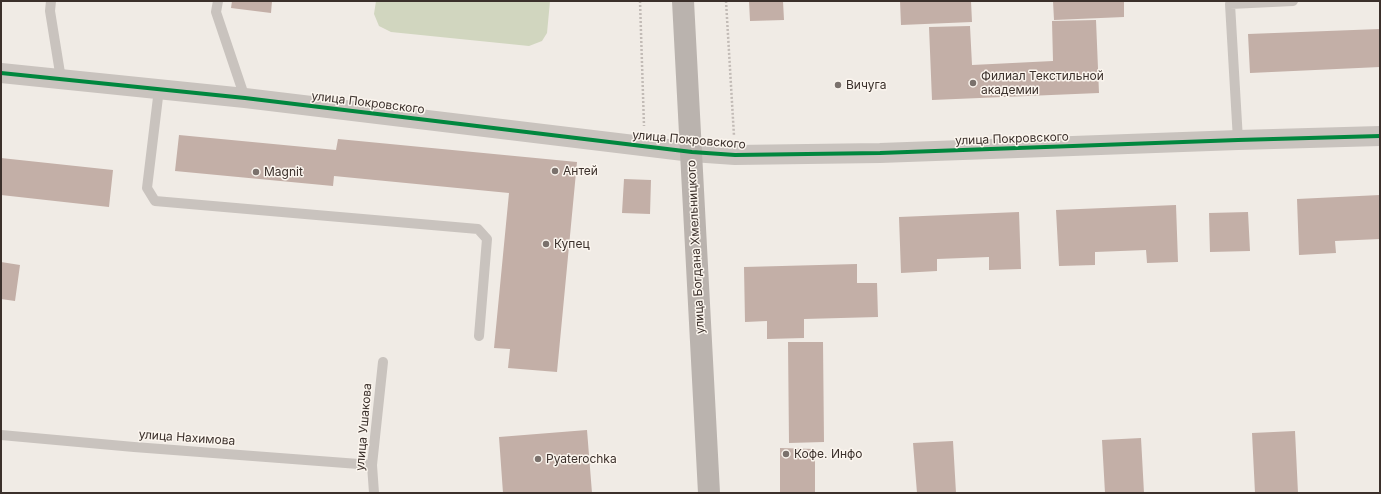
<!DOCTYPE html>
<html>
<head>
<meta charset="utf-8">
<style>
  body { margin:0 }
  #map { position:relative; width:1381px; height:494px; overflow:hidden; background:#f0ebe5; font-family:Inter,sans-serif }
  canvas { display:block }
  .frame { position:absolute; inset:0; border:2px solid #3b302b; pointer-events:none }
</style>
</head>
<body>
<div id="map">
<canvas width="1381" height="494"></canvas>
<div class="frame"></div>
</div>
<script>
const ctx = document.querySelector('canvas').getContext('2d');
ctx.lineJoin = 'round';
function fillPath(path, color) { ctx.fillStyle = color; ctx.fill(path, 'evenodd'); }
const shape = rows => new Path2D(rows.map(r => 'M' + r).join(''));
function strokePath(path, color, width, dash) { ctx.strokeStyle = color; ctx.lineWidth = width; ctx.lineCap = dash ? 'butt' : 'round'; ctx.setLineDash(dash || []); ctx.stroke(path); }
function write(font, color, halo, rows, align = 'center') {
  ctx.font = font + ' Inter,sans-serif'; ctx.lineWidth = 3; ctx.setLineDash([]); ctx.textBaseline = 'middle'; ctx.strokeStyle = halo; ctx.fillStyle = color; for (const [text, x, y, turn = 0] of rows) {
    ctx.save(); ctx.translate(x, y); ctx.rotate((+turn || 0) * Math.PI / 180); ctx.textAlign = isNaN(turn) ? turn : align; if (halo) ctx.strokeText(text, 0, 0); ctx.fillText(text, 0, 0); ctx.restore();
  }
}
const green = shape([
  [376,1,550,1,547,33,542,41,529,46,391,32,379,26,374,14]
]);
const building = shape([
  [232,1,272,1,271,13,231,8],
  [749,1,783,1,784,20,750,21],
  [900,1,971,1,972,22,901,25],
  [1053,1,1124,1,1124,17,1054,20],
  [1096,20,1099,93,932,100,929,27,970,26,972,65,1053,61,1052,21],
  [1380,29,1380,67,1250,73,1248,34],
  [179,135,336,150,338,139,577,162,557,372,508,368,510,349,494,348,509,193,334,176,333,186,175,171],
  [1,158,113,170,109,207,1,195],
  [624,179,651,180,650,214,622,213],
  [1380,195,1380,239,1335,241,1336,253,1299,255,1297,199],
  [1176,205,1178,262,1147,263,1146,250,1095,252,1095,265,1059,266,1056,210],
  [1019,212,1021,269,989,270,989,257,937,259,937,271,901,273,899,217],
  [1248,212,1250,251,1210,252,1209,213],
  [1,262,20,265,15,301,1,299],
  [857,264,857,283,877,283,878,317,804,319,804,338,767,339,767,321,745,322,744,267],
  [788,342,823,342,824,442,789,443],
  [587,430,592,493,503,493,499,437],
  [1295,431,1298,493,1255,493,1252,433],
  [1141,438,1144,493,1105,493,1102,440],
  [953,441,956,493,917,493,913,443],
  [780,448,815,449,815,493,780,493]
]);
const path = shape([
  [640,1,644,126],
  [726,1,734,136]
]);
const lane = shape([
  [51,1,50,11,61,79],
  [218,1,216,12,245,98],
  [159,89,147,188,155,201,478,229,487,239,479,336],
  [1238,140,1230,4,1293,1],
  [1,435,134,447,372,465],
  [374,493,372,465,383,362]
]);
const street = shape([
  [1,73,245,98,692,152,735,155,880,153,1238,140,1380,136]
]);
const secondary = shape([
  [683,1,709,493]
]);
const cycleway = shape([
  [1,73,245,98,692,152,735,155,880,153,1238,140,1380,136]
]);
const markers = [
  [973,83,4,"#7a716c"],
  [838,85,4,"#7a716c"],
  [555,171,4,"#7a716c"],
  [256,172,4,"#7a716c"],
  [546,244,4,"#7a716c"],
  [786,454,4,"#7a716c"],
  [538,459,4,"#7a716c"]
];
const poiNames = [
  ["Филиал Текстильной",981,76],
  ["академии",981,90],
  ["Вичуга",846,85],
  ["Антей",563,171],
  ["Magnit",264,172],
  ["Купец",554,244],
  ["Кофе. Инфо",794,454],
  ["Pyaterochka",546,459]
];
const streetNames = [
  ["улица Покровского",368,103,7],
  ["улица Покровского",1012,139,-2],
  ["улица Покровского",689,140,5],
  ["улица Богдана Хмельницкого",696,247,-93],
  ["улица Ушакова",364,427,-85],
  ["улица Нахимова",187,438,4]
];
fillPath(green, '#d1d6bf');
fillPath(building, '#c3afa7');
strokePath(path, '#c2bbb6', 2.5, [2, 2]);
strokePath(lane, '#c9c3be', 10);
strokePath(street, '#c9c3be', 20);
strokePath(secondary, '#bab3ae', 22);
strokePath(cycleway, '#00873e', 4);
for (const [x, y, r, color] of markers) { const dot = new Path2D(); dot.arc(x, y, r, 0, 2 * Math.PI); ctx.fillStyle = color; ctx.fill(dot); strokePath(dot, '#fbf5ee', 1.5); }
write('12px', '#3b302b', '#fbf5ee', poiNames, 'left');
write('12px', '#3b302b', '#fbf5ee', streetNames);
</script>
</body>
</html>
